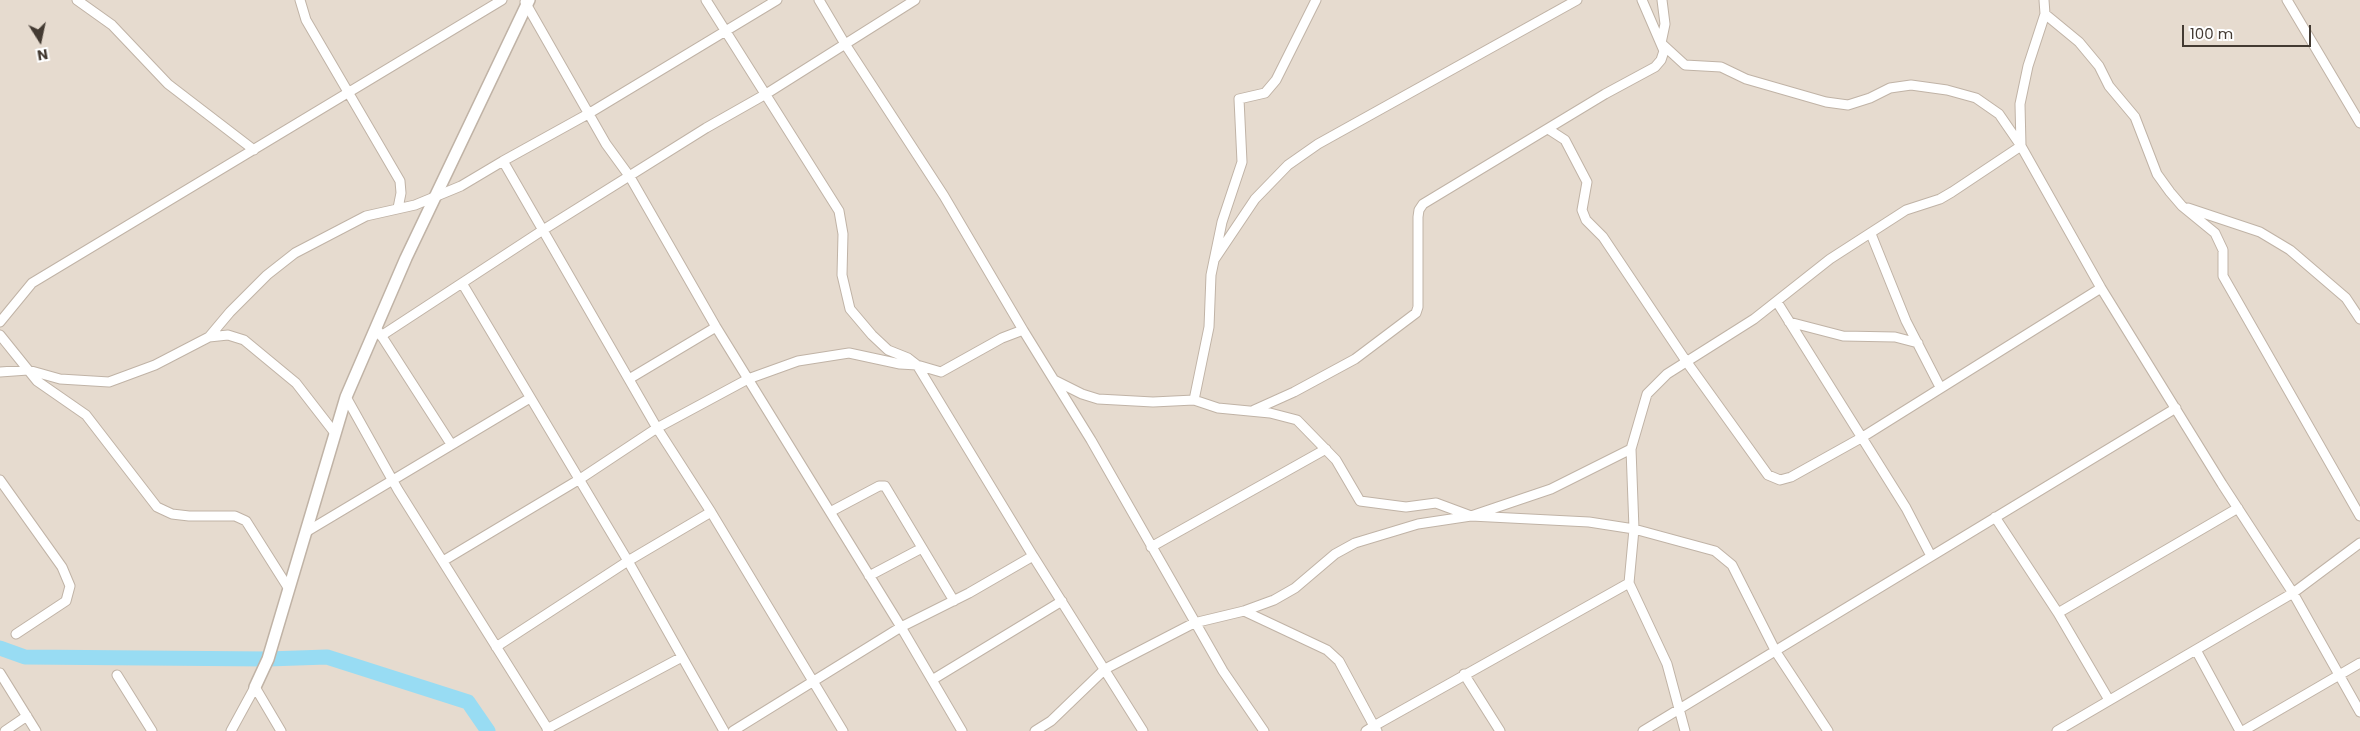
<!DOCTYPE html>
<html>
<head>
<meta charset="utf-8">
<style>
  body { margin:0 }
  #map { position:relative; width:2360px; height:731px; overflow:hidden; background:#f2eae1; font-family:Poppins,sans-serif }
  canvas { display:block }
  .north { position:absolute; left:15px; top:15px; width:50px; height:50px; -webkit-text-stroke:4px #fff; paint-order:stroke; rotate:170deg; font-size:14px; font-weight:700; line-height:20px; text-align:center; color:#433a32 }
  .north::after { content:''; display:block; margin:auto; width:18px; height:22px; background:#433a32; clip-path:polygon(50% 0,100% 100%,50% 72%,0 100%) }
  .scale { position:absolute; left:2182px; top:25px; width:129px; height:22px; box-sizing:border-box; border:2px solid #433a32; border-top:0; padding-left:6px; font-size:15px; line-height:18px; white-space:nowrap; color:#433a32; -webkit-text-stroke:4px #fff; paint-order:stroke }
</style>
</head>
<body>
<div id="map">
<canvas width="2360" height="731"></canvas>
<div class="north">N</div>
<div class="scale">100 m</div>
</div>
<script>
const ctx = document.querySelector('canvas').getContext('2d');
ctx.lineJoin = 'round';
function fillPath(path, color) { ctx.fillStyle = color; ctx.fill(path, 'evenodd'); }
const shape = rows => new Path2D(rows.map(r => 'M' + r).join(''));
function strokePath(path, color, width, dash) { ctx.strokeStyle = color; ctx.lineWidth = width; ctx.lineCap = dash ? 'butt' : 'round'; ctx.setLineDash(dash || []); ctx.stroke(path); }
const residential = shape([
  [0,0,2360,0,2360,731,0,731]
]);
const river = shape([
  [0,648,25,657,268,659,327,657,468,702,488,731]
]);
const minor = shape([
  [77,0,112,25,168,84,254,150],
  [300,0,306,20,400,181,401,193,398,208],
  [706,0,839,211,843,234,842,275,850,309,872,335,888,350,908,358,917,365,1033,556,969,593,901,627,733,731],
  [819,0,845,44,944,196,1023,330],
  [2287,0,2360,123],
  [525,2,606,144,630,177,716,327,901,627,962,731],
  [2045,14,2079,42,2099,66,2109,86,2135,117,2157,174,2170,192,2182,206,2215,233,2223,250,2223,276,2360,516],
  [1661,43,1685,65,1721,67,1746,79,1826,102,1848,105,1870,98,1890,88,1911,85,1947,90,1976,98,1999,114,2021,146,2101,288,2222,484,2293,593,2360,712],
  [1661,43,1665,24,1662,0],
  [1548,129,1565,140,1587,182,1582,210,1586,220,1603,237,1686,361,1768,475,1780,480,1791,477,1861,438,2101,288],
  [2021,146,2020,104,2028,66,2045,14,2044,0],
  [2188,208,2260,232,2290,250,2346,298,2360,319],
  [1871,234,1906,321,1940,387],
  [1214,260,1255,199,1288,165,1318,144,1577,0],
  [462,283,628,561,496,647],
  [1777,302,1906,508,1931,556],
  [0,322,32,283,502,0],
  [1789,322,1843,336,1895,337,1918,343],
  [379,332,451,444],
  [0,335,37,381,86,415,157,507,172,514,189,516,235,516,246,521,289,589],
  [381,336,543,230,706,128,766,94,915,0],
  [209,337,230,312,267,275,295,253,366,216,415,205,461,186,503,161,588,114,777,0],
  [0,372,28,370,60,379,109,382,155,365,209,337,228,335,244,340,296,383,334,432],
  [629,379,716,327],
  [1054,380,1082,394,1098,399,1153,402,1194,400,1218,408,1270,413,1297,420,1336,460,1360,501,1406,507,1436,503,1471,516,1589,522,1634,529,1715,551,1732,565,1776,652,1828,731],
  [346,397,398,490,549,731],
  [1194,400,1209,327,1211,275,1222,222,1242,162,1239,99,1265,93,1276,80,1316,0],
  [1254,410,1294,392,1355,359,1416,313,1418,307,1418,217,1419,210,1423,204,1605,94,1655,67,1661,60,1664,51,1642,0],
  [0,480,62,567,70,586,66,601,16,634],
  [711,512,843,731],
  [830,512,879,486,885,486,954,601],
  [1995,517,2058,613,2109,700],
  [306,532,530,398],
  [1151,547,1326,449],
  [1033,556,1143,731],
  [443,561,580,479,657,428,503,161],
  [869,576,922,548],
  [1244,611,1327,650,1339,661,1374,726,1366,731],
  [2058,613,2238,508],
  [2196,650,2240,731],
  [0,673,36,731],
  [1464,674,1500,731],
  [117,675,152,731],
  [932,680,1062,601],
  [255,687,281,731],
  [547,729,682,657],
  [5,731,27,716],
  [231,731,255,687],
  [724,731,628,561,711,512,657,428,748,379,798,361,849,353,900,364,917,365,941,372,1002,338,1023,330,1091,440,1223,671,1264,731],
  [1035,731,1051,721,1105,669,1194,623,1244,611,1274,600,1295,588,1335,554,1355,543,1418,524,1471,516,1551,489,1631,449],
  [1377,731,1374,726,1629,583],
  [1643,731,2176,408],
  [1685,731,1667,664,1629,583,1634,529,1631,449,1647,394,1667,374,1754,319,1830,259,1906,210,1940,199,1952,192,2021,146],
  [2057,731,2293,593,2360,543],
  [2243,731,2360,663]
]);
const tertiary = shape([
  [255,687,268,659,346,397,406,258,529,0]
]);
fillPath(residential, '#e6dbcf');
strokePath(river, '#98dcf3', 15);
strokePath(minor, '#c0b3a6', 11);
strokePath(tertiary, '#c0b3a6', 14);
strokePath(minor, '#fff', 9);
strokePath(tertiary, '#fff', 11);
</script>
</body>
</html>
